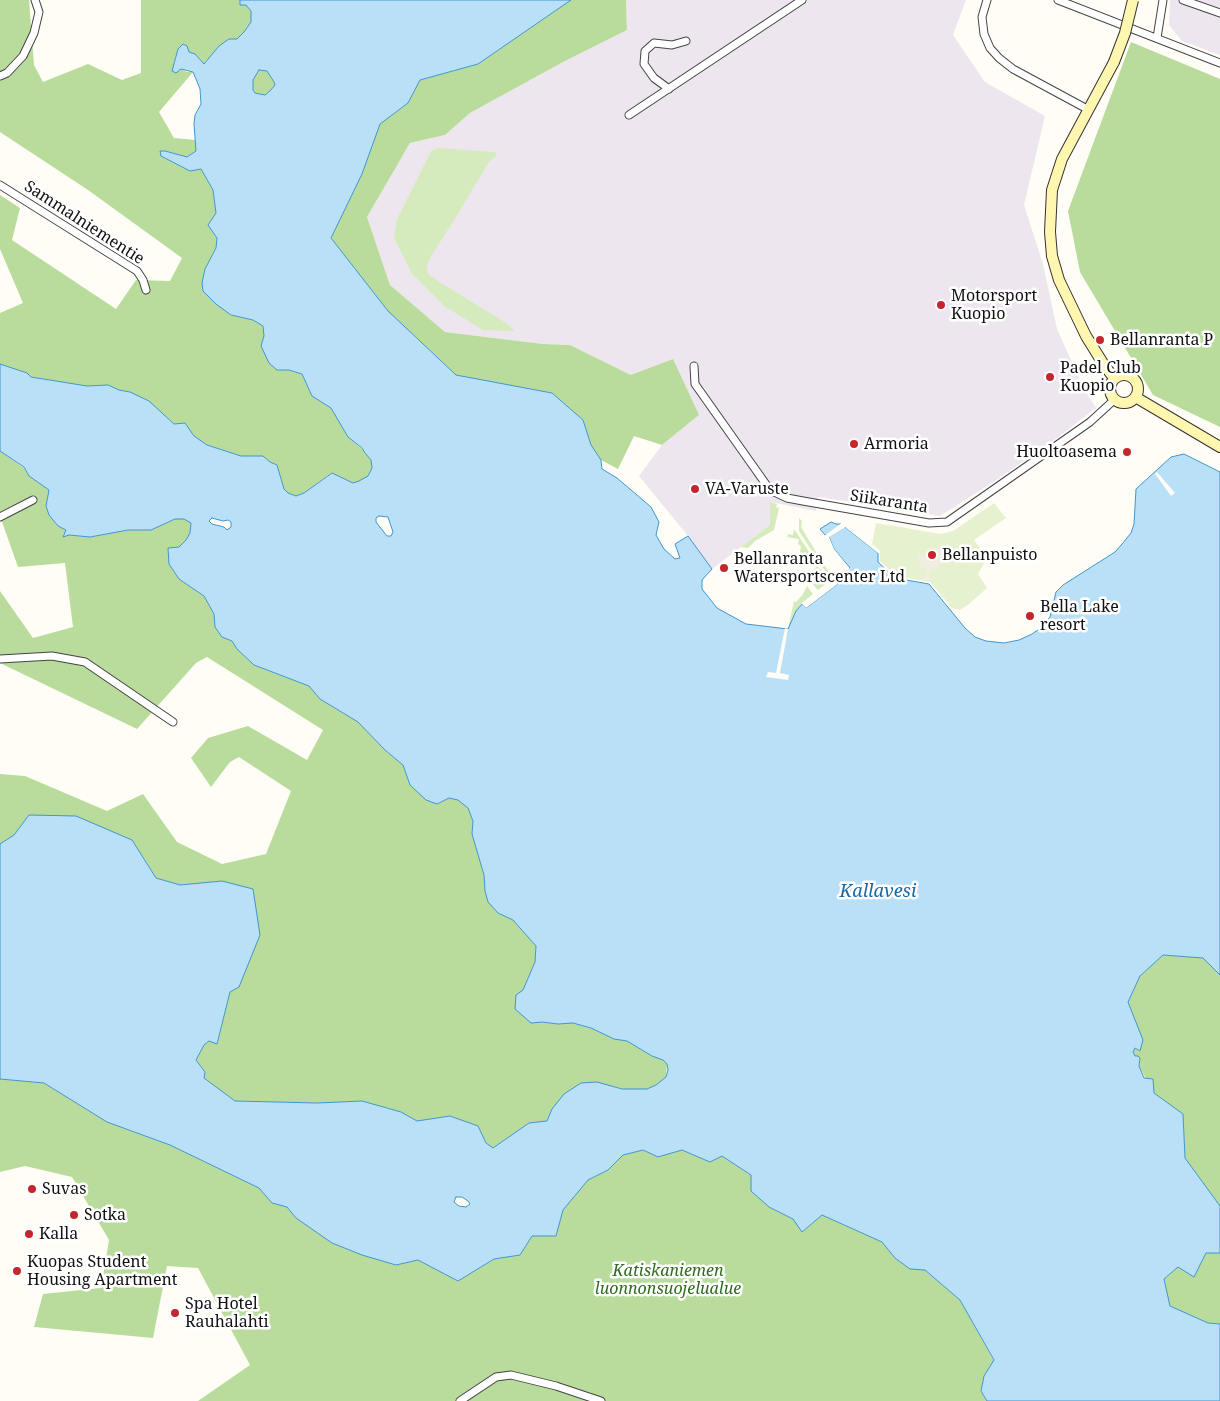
<!DOCTYPE html>
<html>
<head>
<meta charset="utf-8">
<style>
  body { margin:0 }
  canvas { display:block; background:#fffdf5 }
</style>
</head>
<body>
<canvas width="1220" height="1401"></canvas>
<script>
const ctx = document.querySelector('canvas').getContext('2d');
ctx.lineJoin = 'round';
function fillPath(path, color) { ctx.fillStyle = color; ctx.fill(path, 'evenodd'); }
const shape = rows => new Path2D(rows.map(r => 'M' + r).join(''));
function strokePath(path, color, width, dash) { ctx.strokeStyle = color; ctx.lineWidth = width; ctx.lineCap = dash ? 'butt' : 'round'; ctx.setLineDash(dash || []); ctx.stroke(path); }
function write(font, color, halo, rows, align = 'center') {
  ctx.font = font + ' "Noto Serif",serif'; ctx.lineWidth = 5; ctx.setLineDash([]); ctx.textBaseline = 'middle'; ctx.strokeStyle = halo; ctx.fillStyle = color; for (const [text, x, y, turn = 0] of rows) {
    ctx.save(); ctx.translate(x, y); ctx.rotate((+turn || 0) * Math.PI / 180); ctx.textAlign = isNaN(turn) ? turn : align; if (halo) ctx.strokeText(text, 0, 0); ctx.fillText(text, 0, 0); ctx.restore();
  }
}
const industrial = shape([
  [626,0,966,0,953,35,985,82,1045,116,1024,205,1043,264,1057,329,1084,389,1096,408,1057,438,995,481,940,516,818,497,816,511,771,502,770,525,712,569,688,536,639,476,662,445,699,415,631,375,570,345,543,344,445,332,390,285,367,217,410,143,445,135,470,113,565,61,627,30],
  [1170,0,1220,0,1220,55,1182,41,1169,25]
]);
const green = shape([
  [438,148,495,152,497,155,489,162,453,222,431,256,427,266,428,274,438,281,506,323,515,331,483,330,444,306,412,274,394,238,397,219,431,151],
  [770,502,777,504,776,507,779,508,774,530,755,541,748,548,741,547,770,525],
  [799,518,802,521,801,527,819,557,818,559,817,559,799,531],
  [794,529,815,561,811,566,809,565,810,560,799,558,801,546,798,544,799,539,787,537,788,534,793,535],
  [821,560,829,572,831,571,836,576,818,590,809,580,812,576,816,578,819,574,814,569,817,566,823,572,825,570,819,563],
  [807,586,813,594,802,603,796,611,788,629,794,601,796,602,803,594]
]);
const forest = shape([
  [0,0,29,0,34,65,43,82,88,64,122,80,141,73,141,0,240,0,240,5,246,5,251,11,251,22,244,32,237,39,229,39,219,46,204,64,195,54,178,49,174,63,181,69,187,72,193,72,159,112,174,138,196,140,196,151,187,157,165,151,161,156,190,171,201,169,213,190,216,213,208,225,217,238,216,248,205,269,202,283,230,315,253,320,263,326,264,336,261,346,277,370,289,370,302,374,312,396,331,408,348,437,362,449,365,453,371,460,372,468,368,476,359,482,353,483,331,473,304,493,296,496,288,493,284,489,277,465,270,462,263,456,241,456,207,445,194,436,185,423,175,424,130,392,119,390,108,385,87,386,31,377,27,373,0,364,0,313,23,303,0,249,0,195,20,208,12,240,116,309,136,280,170,281,182,258,88,190,0,132],
  [571,0,626,0,627,30,565,61,470,113,445,135,410,143,367,217,390,285,445,332,543,344,570,345,631,375,673,359,699,415,662,445,634,436,618,469,601,460,591,445,583,420,552,393,456,375,388,311,331,238,361,174,380,124,408,103,420,80,478,64],
  [1131,42,1220,79,1220,427,1153,395,1080,272,1068,211],
  [259,70,267,71,274,82,275,85,270,91,265,95,255,93,253,90,253,79],
  [0,451,24,468,29,476,49,490,46,506,49,515,58,526,66,530,63,536,69,535,90,537,128,530,151,530,175,519,184,519,191,523,190,533,186,540,179,547,169,548,169,564,179,579,204,596,214,614,215,627,222,637,232,641,237,649,254,665,309,686,320,699,358,722,385,750,403,765,410,785,437,804,449,798,459,800,468,808,473,821,472,834,484,875,485,891,498,913,513,920,536,946,535,962,523,990,531,1023,542,1022,558,1024,573,1023,591,1028,614,1039,627,1041,652,1056,663,1060,667,1064,666,1077,656,1085,647,1089,622,1089,612,1086,552,1109,547,1121,529,1123,493,1148,486,1143,478,1126,450,1116,417,1121,401,1112,362,1101,317,1103,235,1101,203,1078,205,1072,196,1060,204,1045,209,1040,217,1044,230,992,222,881,180,885,156,878,132,840,29,815,14,835,0,844,0,774,25,776,107,811,143,794,177,842,222,864,266,854,291,791,239,757,230,762,211,787,191,758,208,738,248,726,307,760,323,730,207,657,196,663,137,729,0,663,0,591,33,638,73,627,65,563,18,567,0,516],
  [1163,955,1203,958,1220,975,1220,1206,1185,1158,1183,1114,1154,1093,1139,1066,1140,1058,1135,1056,1132,1052,1135,1048,1139,1051,1128,1002,1140,976],
  [0,1079,44,1083,107,1122,170,1145,259,1188,272,1203,287,1207,296,1218,396,1265,418,1260,458,1281,494,1259,520,1255,532,1236,556,1236,562,1210,588,1180,608,1170,623,1155,643,1150,658,1157,682,1150,710,1162,722,1156,751,1175,769,1207,793,1219,802,1232,822,1215,882,1242,895,1258,910,1269,925,1270,960,1300,994,1361,984,1376,981,1391,987,1401,198,1401,250,1365,198,1268,167,1266,153,1338,34,1327,43,1294,101,1288,109,1240,72,1177,25,1166,0,1172],
  [1207,1253,1220,1253,1220,1324,1208,1323,1169,1306,1164,1279,1178,1267]
]);
const pitch = shape([
  [994,503,1006,518,974,540,987,558,978,574,987,588,969,604,960,610,952,608,930,582,896,576,880,561,880,551,872,544,876,523,941,534,953,531]
]);
const plaza = shape([
  [938,548,944,557,943,561,937,568,930,570,930,581,923,580,927,570,921,567,918,556,920,555,921,557,928,551]
]);
const water = shape([
  [240,0,571,0,478,64,420,80,408,103,380,124,362,174,331,238,388,311,456,375,552,393,583,420,591,445,601,460,602,469,617,478,651,507,659,522,656,535,664,549,675,559,680,558,675,544,688,536,712,569,702,580,702,589,717,608,746,624,788,629,796,611,802,604,806,608,848,576,846,572,850,568,834,549,829,537,825,535,820,529,831,522,836,524,841,524,878,553,878,562,895,578,929,584,965,628,975,637,986,641,1004,643,1019,640,1032,634,1042,627,1050,617,1056,592,1063,585,1115,552,1122,544,1131,533,1134,524,1136,489,1171,457,1184,454,1220,472,1220,975,1203,958,1163,955,1140,976,1128,1002,1143,1040,1140,1051,1135,1048,1133,1052,1135,1056,1138,1056,1140,1058,1139,1066,1144,1078,1153,1079,1154,1093,1183,1114,1185,1158,1220,1206,1220,1253,1206,1253,1194,1277,1178,1267,1164,1279,1170,1306,1208,1323,1220,1324,1220,1401,987,1401,981,1391,984,1376,994,1360,960,1300,925,1270,910,1269,895,1258,882,1242,822,1215,802,1232,793,1219,769,1207,751,1191,751,1175,722,1156,710,1162,682,1150,658,1157,643,1150,623,1155,608,1170,588,1180,563,1210,556,1236,532,1236,520,1255,494,1259,458,1281,418,1260,396,1265,362,1255,332,1243,296,1218,287,1207,272,1203,259,1188,170,1145,107,1122,44,1083,0,1079,0,844,14,835,29,815,76,816,132,840,156,878,180,885,222,881,253,889,260,935,239,987,230,992,217,1044,209,1041,204,1045,196,1060,205,1072,204,1078,235,1101,317,1103,362,1101,401,1112,417,1121,450,1116,478,1126,486,1143,493,1148,529,1123,547,1121,552,1109,564,1094,581,1083,597,1082,622,1089,647,1089,656,1085,666,1077,668,1070,667,1064,663,1060,652,1056,627,1041,614,1039,591,1028,573,1023,558,1024,542,1022,531,1023,515,1009,516,995,523,990,535,962,536,946,513,920,498,913,488,902,485,891,484,875,472,834,473,821,468,808,458,800,449,798,437,804,426,800,410,785,403,765,385,750,358,722,320,699,309,686,254,665,237,649,232,641,222,637,215,627,214,614,204,596,179,579,169,564,168,548,179,547,186,540,190,533,191,523,184,519,175,519,151,530,128,530,90,537,69,535,63,537,66,530,58,526,49,515,46,506,49,490,29,476,24,467,0,451,0,364,27,373,31,377,87,386,108,385,119,390,130,392,149,401,174,424,185,423,194,436,207,445,241,456,263,456,270,462,277,465,284,489,288,493,296,496,304,493,332,473,353,483,359,481,368,476,372,468,371,460,365,453,362,448,348,437,331,408,312,396,302,374,289,370,277,370,269,363,261,346,264,336,263,326,253,320,231,315,216,304,203,291,202,283,205,269,216,248,217,238,208,225,216,213,213,190,201,169,190,171,161,156,160,151,165,151,187,157,196,151,194,124,195,115,201,104,200,89,193,72,181,69,176,73,172,71,178,49,183,44,187,46,189,52,195,54,204,64,219,46,229,39,237,39,244,32,251,22,251,11,246,5,240,5,240,0],
  [259,70,267,71,274,82,275,85,270,91,265,95,255,93,253,90,253,80,259,70],
  [379,516,388,517,393,532,391,536,387,536,376,522,376,518,379,516],
  [212,518,223,521,228,520,231,522,231,527,227,530,224,527,212,524,209,521,212,518],
  [456,1197,462,1197,468,1201,470,1204,466,1207,459,1206,454,1202,456,1197]
]);
const pier = shape([
  [1157,472,1175,493,1171,496,1158,478,1155,474],
  [843,522,879,551,878,553,845,527,829,537,834,549,850,569,846,572,848,576,806,608,802,604,804,602,806,605,845,575,844,570,847,568,832,551,827,539,823,537],
  [785,628,788,629,780,673,789,675,788,680,766,677,768,672,776,673]
]);
const street = shape([
  [987,0,982,17,984,34,990,48,999,58,1013,69,1089,110],
  [1058,0,1220,63],
  [1183,0,1220,13],
  [1157,38,1163,0],
  [0,76,7,73,23,56,34,33,39,12,35,0],
  [669,89,654,78,644,64,645,51,654,43,672,45,686,41],
  [629,115,802,0],
  [0,185,137,271,143,280,146,290],
  [694,366,695,384,770,490,787,498,803,501,929,523,947,522,1090,422,1114,400],
  [0,517,33,500],
  [0,659,52,656,85,662,173,722],
  [460,1401,496,1377,511,1375,556,1386,601,1401]
]);
const secondary = shape([
  [1114,62,1062,159,1052,190,1050,232,1052,256,1059,280,1086,336,1104,365,1114,378],
  '1110 389a14 14 0 1 1 28 0a14 14 0 1 1-28 0Z',
  [1137,398,1220,447]
]);
const secondaryBridge = shape([
  [1114,62,1125,33,1133,0]
]);
const markers = [
  [941,305,5,"#c4262e"],
  [1100,340,5,"#c4262e"],
  [1050,377,5,"#c4262e"],
  [854,444,5,"#c4262e"],
  [1127,452,5,"#c4262e"],
  [695,489,5,"#c4262e"],
  [932,555,5,"#c4262e"],
  [724,568,5,"#c4262e"],
  [1030,616,5,"#c4262e"],
  [32,1189,5,"#c4262e"],
  [74,1215,5,"#c4262e"],
  [29,1234,5,"#c4262e"],
  [17,1271,5,"#c4262e"],
  [175,1313,5,"#c4262e"]
];
const streetNames = [
  ["Sammalniementie",84,223,33],
  ["Siikaranta",889,502,9]
];
const poiNames = [
  ["Motorsport",951,296],
  ["Kuopio",951,314],
  ["Bellanranta P",1110,340],
  ["Padel Club",1060,368],
  ["Kuopio",1060,386],
  ["Armoria",864,444],
  ["Huoltoasema",1117,452,"right"],
  ["VA-Varuste",705,489],
  ["Bellanpuisto",942,555],
  ["Bellanranta",734,559],
  ["Watersportscenter Ltd",734,577],
  ["Bella Lake",1040,607],
  ["resort",1040,625],
  ["Suvas",42,1189],
  ["Sotka",84,1215],
  ["Kalla",39,1234],
  ["Kuopas Student",27,1262],
  ["Housing Apartment",27,1280],
  ["Spa Hotel",185,1304],
  ["Rauhalahti",185,1322]
];
const parkNames = [
  ["Katiskaniemen",668,1271],
  ["luonnonsuojelualue",668,1289]
];
const waterNames = [
  ["Kallavesi",878,892]
];
fillPath(industrial, '#eee6ef');
fillPath(green, '#d5ebbd');
fillPath(forest, '#b9dc9c');
fillPath(pitch, '#e6f2cf');
fillPath(plaza, '#f1ede2');
fillPath(water, '#b9e0f7');
strokePath(water, '#3f96cf', 1);
fillPath(pier, '#fffdf5');
strokePath(street, '#444', 9);
strokePath(secondary, '#333', 12);
strokePath(street, '#fff', 7);
strokePath(secondary, '#fff6b0', 10);
strokePath(secondaryBridge, '#333', 12, []);
strokePath(secondaryBridge, '#fff6b0', 10);
for (const [x, y, r, color] of markers) { const dot = new Path2D(); dot.arc(x, y, r, 0, 2 * Math.PI); ctx.fillStyle = color; ctx.fill(dot); strokePath(dot, '#fff', 2); }
write('16px', '#111', '#fff', streetNames);
write('16px', '#111', '#fff', poiNames, 'left');
write('italic 16px', '#2f6b1f', '#fff', parkNames);
write('italic 18px', '#1768a6', '#fff', waterNames);
</script>
</body>
</html>
